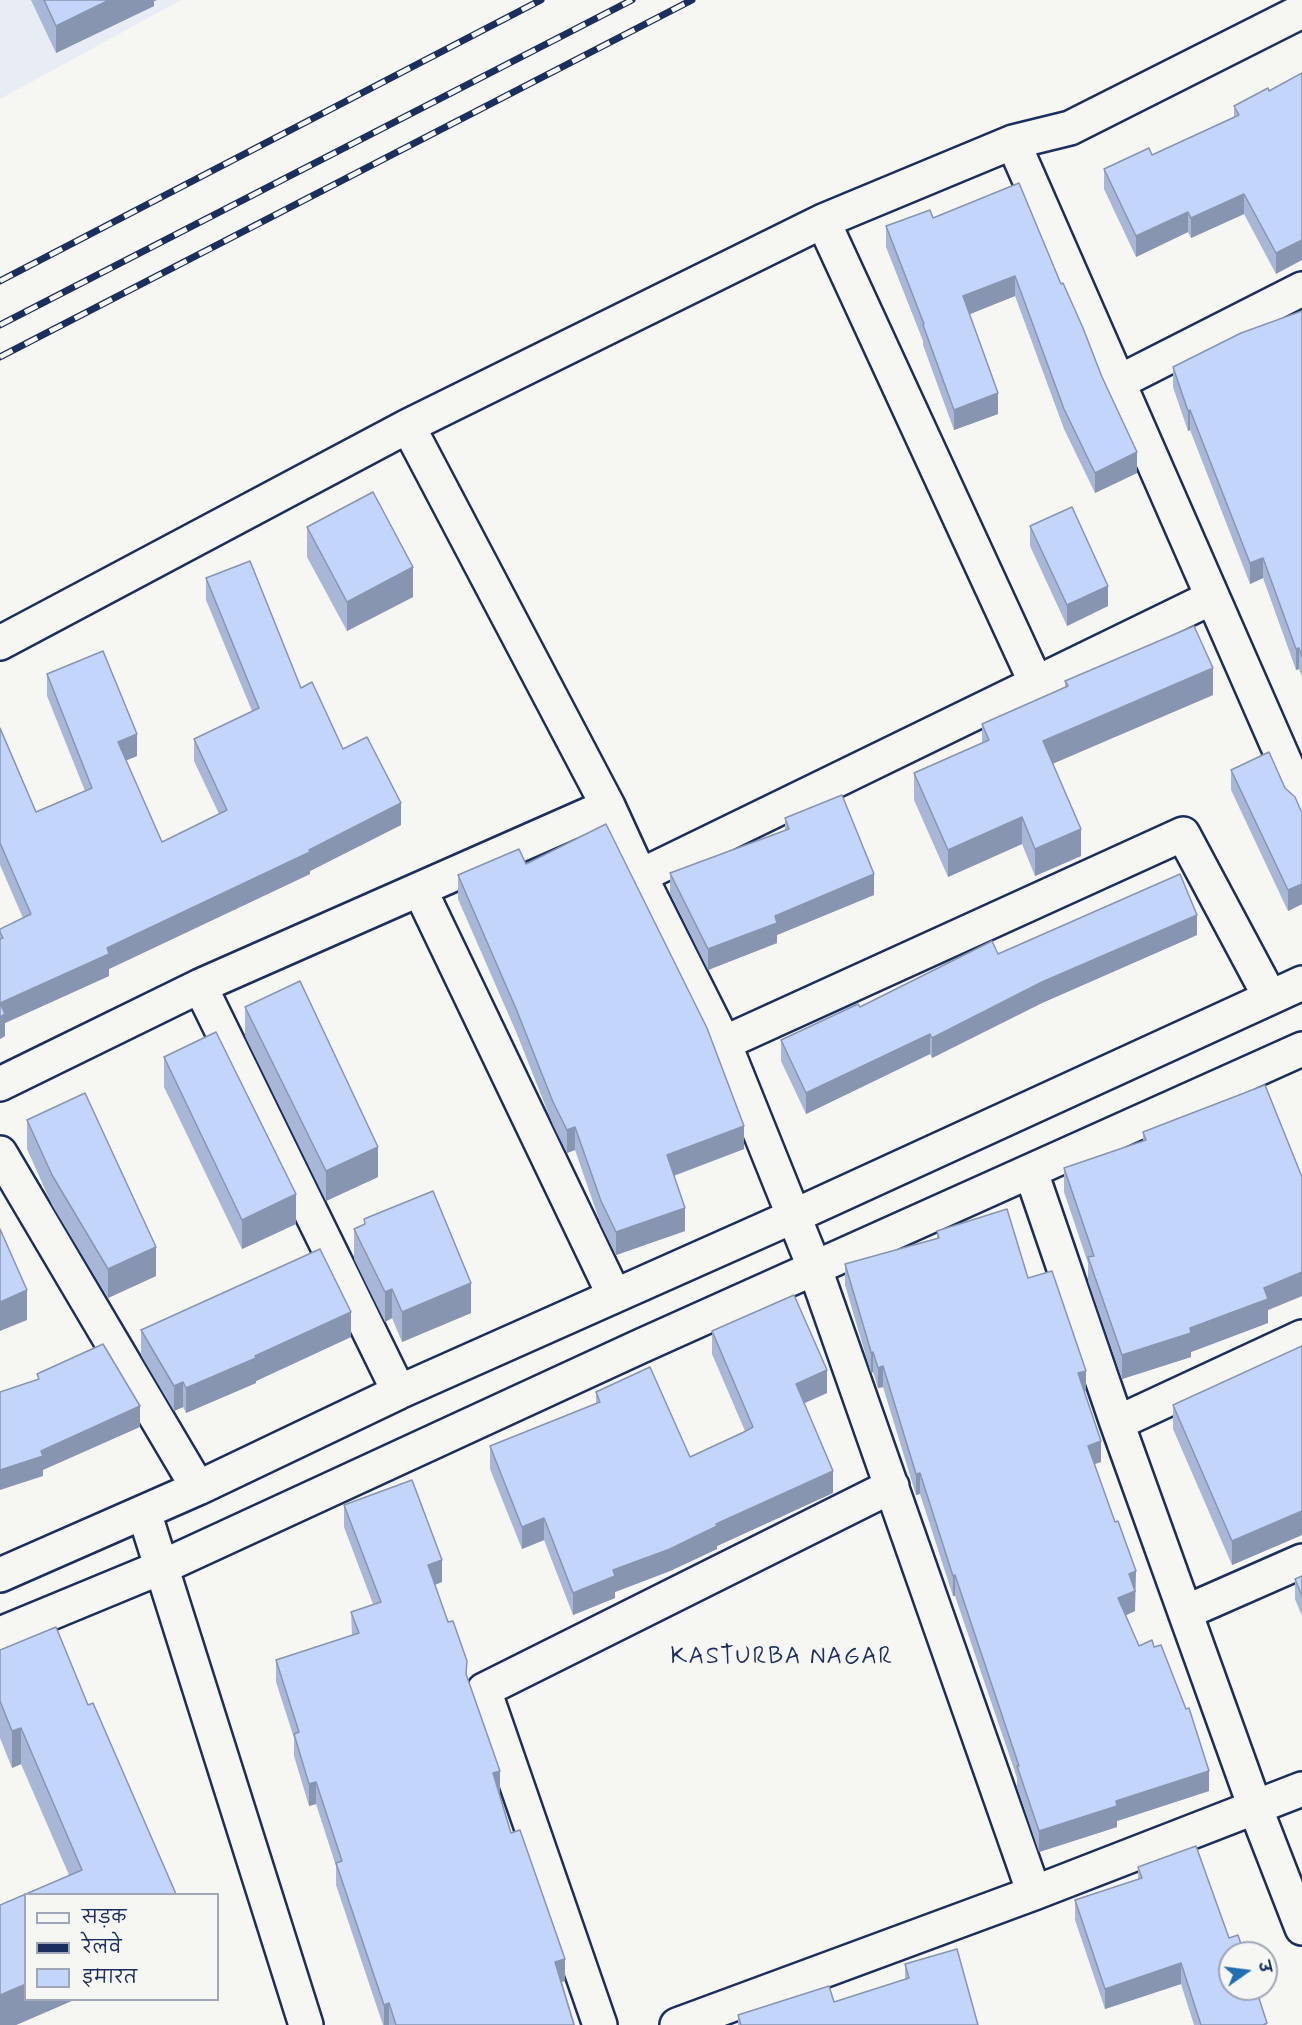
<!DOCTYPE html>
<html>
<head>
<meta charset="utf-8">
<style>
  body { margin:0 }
  #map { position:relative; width:1302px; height:2025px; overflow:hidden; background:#f6f6f2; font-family:Mynerve,"Playpen Sans Deva",sans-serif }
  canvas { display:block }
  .legend { position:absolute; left:24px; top:1893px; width:195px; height:108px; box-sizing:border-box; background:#f6f6f2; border:2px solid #9ea6b7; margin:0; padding:8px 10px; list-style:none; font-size:18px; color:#1b2f5e }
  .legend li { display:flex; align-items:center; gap:12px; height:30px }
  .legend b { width:30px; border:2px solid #9ea6b7 }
  .north { position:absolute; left:1218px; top:1941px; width:60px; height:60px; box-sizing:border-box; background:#f6f6f2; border:2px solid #9ea6b7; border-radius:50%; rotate:76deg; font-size:16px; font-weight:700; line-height:24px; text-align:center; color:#1b2f5e }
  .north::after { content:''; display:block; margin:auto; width:21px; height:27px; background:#1f6fb2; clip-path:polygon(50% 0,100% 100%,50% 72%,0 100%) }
</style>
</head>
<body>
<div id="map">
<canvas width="1302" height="2025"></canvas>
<ul class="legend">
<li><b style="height:8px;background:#f6f6f2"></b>सड़क</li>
<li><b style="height:8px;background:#1b2f5e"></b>रेलवे</li>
<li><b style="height:16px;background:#c3d5fb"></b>इमारत</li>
</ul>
<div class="north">उ</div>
</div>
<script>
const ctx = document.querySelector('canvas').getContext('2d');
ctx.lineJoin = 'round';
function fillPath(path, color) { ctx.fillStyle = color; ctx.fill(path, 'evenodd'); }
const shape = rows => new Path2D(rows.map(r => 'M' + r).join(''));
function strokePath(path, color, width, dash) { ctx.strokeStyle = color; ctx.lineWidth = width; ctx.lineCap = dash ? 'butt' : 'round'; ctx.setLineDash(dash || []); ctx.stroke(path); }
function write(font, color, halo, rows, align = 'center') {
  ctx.font = font + ' Mynerve,sans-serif'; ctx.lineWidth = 4.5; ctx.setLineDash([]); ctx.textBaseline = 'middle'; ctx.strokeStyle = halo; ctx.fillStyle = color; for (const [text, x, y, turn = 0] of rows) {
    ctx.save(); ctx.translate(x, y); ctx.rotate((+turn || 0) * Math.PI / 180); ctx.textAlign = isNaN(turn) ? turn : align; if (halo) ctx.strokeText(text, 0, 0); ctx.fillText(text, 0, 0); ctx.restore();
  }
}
const built = shape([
  [0,0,181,0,0,99]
]);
const street = shape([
  [1013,142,1302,801],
  [823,221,1036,683],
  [1119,382,1302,289],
  [408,426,608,806,640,876,724,1043,815,1269,1034,1893],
  [0,643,408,426,823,221,1013,142,1070,128,1302,11],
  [640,876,1211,598],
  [420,890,614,1295],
  [200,986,399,1392],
  [724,1043,1183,834,1270,997],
  [0,1084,200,986,608,806],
  [0,1153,198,1488],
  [1031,1172,1117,1423,1255,1807,1302,1928],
  [1117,1423,1302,1337],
  [144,1512,306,2025],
  [0,1575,198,1488,399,1392,794,1216,1302,983],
  [1186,1612,1302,1561],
  [0,1634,162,1567,641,1346,1302,1049],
  [600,2025,484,1690,892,1486],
  [677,2025,1034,1893,1302,1789]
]);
const rail = shape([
  [0,281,541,0],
  [0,325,632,0],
  [0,357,692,0]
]);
const wall = shape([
  [31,0,157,0,154,1,154,6,56,53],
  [1302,73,1276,274,1244,214,1191,238,1188,232,1136,257,1104,189,1104,169,1152,155,1234,117,1234,106,1269,91],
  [1019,183,1137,473,1095,493,1064,429,1015,296,969,314,998,414,954,430,923,345,923,341,886,247,886,226,933,218],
  [1302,311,1302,677,1299,669,1296,670,1263,578,1250,584,1190,430,1188,431,1173,387,1173,367],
  [1030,526,1108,606,1067,626,1030,546],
  [307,527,413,597,347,631,307,557],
  [206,578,301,688,343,749,401,825,310,871,310,874,109,969,109,976,5,1023,5,1036,0,1039,0,929,23,918,0,865,0,728,36,812,85,791,47,696,47,674,137,756,126,760,162,842,219,814,194,761,194,739,252,711,206,600],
  [1065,681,1213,695,1053,763,1081,856,1035,876,1022,844,948,877,914,800,914,773,982,743,982,724,1065,687],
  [1231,770,1285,788,1302,813,1302,904,1288,911,1231,790],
  [785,818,874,895,777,935,777,943,708,970,670,893,670,873,785,830],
  [526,864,744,1149,674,1176,685,1231,616,1255,601,1225,575,1150,567,1153,553,1125,517,1034,458,899,458,875],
  [1197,935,1042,1003,932,1058,930,1054,806,1114,781,1061,781,1040,860,1007,998,954],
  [245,1007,378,1177,326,1201,245,1036],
  [164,1057,296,1224,242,1249,164,1087],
  [27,1120,156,1276,108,1298,52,1205,27,1149],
  [1143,1132,1302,1177,1302,1296,1268,1310,1268,1323,1191,1352,1191,1357,1122,1379,1088,1281,1088,1263,1064,1192,1064,1168,1143,1141],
  [364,1219,471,1313,402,1342,392,1318,385,1322,354,1259,354,1229,364,1225],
  [937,1231,1028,1278,1086,1391,1084,1392,1101,1462,1095,1464,1136,1592,1135,1592,1135,1611,1126,1615,1139,1646,1209,1791,1117,1821,1117,1827,1039,1852,1017,1787,1017,1778,955,1596,953,1596,920,1494,916,1495,883,1387,878,1388,873,1372,871,1373,845,1285,845,1264,937,1238],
  [141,1330,351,1337,256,1381,256,1383,186,1413,183,1407,174,1411,141,1355],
  [712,1331,827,1393,804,1403,833,1493,717,1546,717,1549,670,1571,615,1592,615,1598,573,1615,544,1540,522,1549,490,1469,490,1446,596,1403,596,1392,690,1457,745,1431,712,1354],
  [1302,1346,1302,1535,1232,1565,1173,1429,1173,1405],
  [344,1505,442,1582,435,1585,467,1677,499,1793,511,1833,565,1981,562,1982,575,2025,383,2025,336,1885,336,1866,316,1804,309,1806,294,1756,294,1738,276,1682,276,1660,352,1635,351,1612,373,1604,344,1527],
  [1302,1576,1302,1616,1295,1599,1295,1579],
  [0,1650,88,1705,176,1894,26,2000,74,2000,16,2025,69,1875,21,1764,12,1768,0,1738],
  [1138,1867,1229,1938,1267,2025,1194,2025,1181,1984,1105,2009,1075,1920,1075,1900,1138,1879],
  [905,1964,978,2025,738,2025,738,2015,834,2002,905,1980]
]);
const shadedWall = shape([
  [109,0,157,0,154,1,154,6,56,53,56,26],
  [1244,194,1244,214,1191,238,1191,218],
  [1188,212,1188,232,1136,257,1136,236],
  [1302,240,1302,260,1276,274,1276,253],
  [1015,276,1015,296,963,317,963,296],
  [998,393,998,414,954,430,954,410],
  [1190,410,1190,430,1188,431,1188,411],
  [1137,452,1137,473,1095,493,1095,473],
  [1263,558,1263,578,1250,584,1250,563],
  [413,567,413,597,347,631,347,602],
  [1108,586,1108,606,1067,626,1067,605],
  [1299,648,1299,669,1296,670,1296,649],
  [1213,668,1213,695,1043,768,1043,741],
  [137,734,137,756,118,764,118,742],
  [401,803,401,825,310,871,310,874,109,969,109,976,5,1023,5,1036,0,1039,0,1003,107,948,309,850],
  [1022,817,1022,844,948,877,948,850],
  [1081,829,1081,856,1035,876,1035,849],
  [874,874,874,895,777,935,777,943,708,970,708,949,775,916],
  [1302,884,1302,904,1288,911,1288,890],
  [1197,915,1197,935,1042,1003,932,1058,932,1038,1042,982],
  [930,1034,930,1054,806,1114,806,1093],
  [744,1126,744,1149,667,1178,667,1155],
  [575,1127,575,1150,567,1153,567,1130],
  [378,1147,378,1177,326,1201,326,1171],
  [296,1194,296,1224,242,1249,242,1220],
  [685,1208,685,1231,616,1255,616,1232],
  [156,1247,156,1276,108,1298,108,1269],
  [1302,1272,1302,1296,1268,1310,1268,1323,1191,1352,1191,1357,1122,1379,1122,1355,1190,1328,1264,1288],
  [471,1283,471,1313,402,1342,402,1312],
  [392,1289,392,1318,385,1322,385,1292],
  [27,1290,27,1320,0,1331,0,1302],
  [351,1312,351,1337,256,1381,256,1383,186,1413,186,1388],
  [873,1352,873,1372,871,1373,871,1353],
  [883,1366,883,1387,878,1388,878,1368],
  [827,1370,827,1393,796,1407,796,1384],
  [1086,1371,1086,1391,1078,1394,1078,1373],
  [183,1382,183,1407,174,1411,174,1386],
  [140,1406,140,1427,43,1470,43,1476,0,1490,0,1470],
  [1101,1441,1101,1462,1088,1466,1088,1446],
  [833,1471,833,1493,717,1546,717,1549,670,1571,615,1592,615,1598,573,1615,573,1593,613,1570],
  [920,1473,920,1494,916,1495,916,1474],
  [1302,1511,1302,1535,1232,1565,1232,1541],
  [544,1518,544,1540,522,1549,522,1527],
  [442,1560,442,1582,428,1587,428,1565],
  [1136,1571,1135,1611,1118,1619,1118,1598,1129,1574],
  [955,1575,955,1596,953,1596,953,1576],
  [21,1728,21,1764,12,1768,12,1731],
  [500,1771,500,1793,493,1795,493,1773],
  [1209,1771,1209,1791,1117,1821,1117,1827,1039,1852,1039,1831,1116,1801],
  [316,1782,316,1804,309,1806,309,1784],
  [565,1959,565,1981,555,1984,555,1962],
  [1181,1963,1181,1984,1105,2009,1105,1989],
  [26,1984,26,2000,74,2000,16,2025,0,2025,0,1995],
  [389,2003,389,2025,384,2025,384,2005]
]);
const building = shape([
  [44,0,109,0,56,26,44,0],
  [1302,73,1302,240,1276,253,1244,194,1191,218,1188,212,1136,236,1104,169,1149,148,1152,155,1239,115,1234,106,1268,88,1269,91,1302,73],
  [1019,183,1061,284,1063,283,1083,328,1102,377,1137,452,1095,473,1064,409,1015,276,963,296,998,393,954,410,923,325,924,324,886,226,930,210,933,218,1019,183],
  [1302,311,1302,657,1299,648,1296,649,1263,558,1250,563,1190,410,1188,411,1173,367,1241,333,1302,311],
  [373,492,413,567,347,602,307,527,373,492],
  [1072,507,1108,586,1067,605,1030,526,1072,507],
  [250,561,301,688,312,682,343,749,367,737,401,803,309,850,310,852,107,948,109,954,0,1003,5,1014,0,1017,0,939,3,938,0,932,0,929,31,914,0,843,0,728,36,812,92,788,47,674,103,651,137,734,118,742,162,842,227,810,194,739,259,708,206,578,250,561],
  [1194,626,1213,668,1043,741,1081,829,1035,849,1022,817,948,850,914,773,989,740,982,724,1068,686,1065,681,1194,626],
  [1269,752,1285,788,1295,797,1302,813,1302,884,1288,890,1231,770,1269,752],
  [842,795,874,874,775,916,777,923,708,949,670,873,789,829,785,818,842,795],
  [606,824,707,1028,744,1126,667,1155,685,1208,616,1232,601,1201,575,1127,567,1130,553,1102,517,1011,458,875,519,849,526,864,606,824],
  [1180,874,1197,915,1042,982,932,1038,930,1034,806,1093,781,1040,858,1004,860,1007,992,941,998,954,1180,874],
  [300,981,378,1147,326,1171,245,1007,300,981],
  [216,1032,296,1194,242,1220,164,1057,216,1032],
  [1265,1085,1302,1177,1302,1272,1264,1288,1268,1299,1190,1328,1191,1333,1122,1355,1088,1257,1094,1256,1064,1168,1146,1140,1143,1132,1265,1085],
  [85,1093,156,1247,108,1269,52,1175,27,1120,85,1093],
  [433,1191,471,1283,402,1312,392,1289,385,1292,354,1229,365,1224,364,1219,433,1191],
  [1007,1209,1028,1278,1052,1271,1086,1371,1078,1373,1101,1441,1088,1446,1115,1522,1118,1521,1136,1571,1129,1574,1135,1591,1118,1598,1139,1646,1152,1640,1154,1647,1161,1645,1186,1709,1189,1708,1209,1771,1116,1801,1117,1806,1039,1831,1017,1766,1019,1766,955,1575,953,1576,920,1473,916,1474,883,1366,878,1368,873,1352,871,1353,870,1348,845,1264,939,1238,937,1231,1007,1209],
  [0,1229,27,1290,0,1302,0,1229],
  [320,1249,351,1312,255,1356,256,1358,186,1388,183,1382,174,1386,141,1330,320,1249],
  [794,1295,827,1370,796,1384,833,1471,716,1524,717,1526,670,1549,613,1570,615,1576,573,1593,544,1518,522,1527,490,1446,600,1402,596,1392,650,1367,690,1457,744,1432,753,1427,712,1331,794,1295],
  [103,1344,140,1406,41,1451,43,1456,0,1470,0,1392,39,1379,37,1374,103,1344],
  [1302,1346,1302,1511,1232,1541,1173,1405,1302,1346],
  [412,1480,442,1560,428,1565,448,1622,453,1621,467,1661,466,1674,500,1771,493,1773,511,1833,520,1830,565,1959,555,1962,574,2025,396,2025,389,2003,384,2005,336,1863,342,1861,316,1782,309,1784,294,1734,299,1732,276,1660,359,1633,351,1612,381,1602,344,1505,412,1480],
  [1302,1576,1302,1596,1295,1579,1302,1576],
  [56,1627,88,1705,93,1703,176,1894,26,1894,26,1984,0,1995,0,1905,82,1870,21,1728,12,1731,0,1701,0,1650,56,1627],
  [1196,1846,1229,1938,1238,1935,1244,1953,1230,1953,1230,1989,1256,1989,1267,2023,1263,2025,1201,2025,1181,1963,1105,1989,1075,1900,1142,1878,1138,1867,1196,1846],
  [957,1949,978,2025,741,2025,738,2015,829,1986,834,2002,909,1978,905,1964,957,1949]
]);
const neighbourhoodNames = [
  ["KASTURBA NAGAR",782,1658]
];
fillPath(built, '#e7ecf5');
strokePath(street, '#1b2f5e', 38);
strokePath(street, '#f6f6f2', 33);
strokePath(rail, '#1b2f5e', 7);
strokePath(rail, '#f6f6f2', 4.5, [14]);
fillPath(wall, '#a8b7d8');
fillPath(shadedWall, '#8895b0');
fillPath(building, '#c3d5fb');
strokePath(building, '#8895b0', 1.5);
ctx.letterSpacing = '1.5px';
write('24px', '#1b2f5e', '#f6f6f2', neighbourhoodNames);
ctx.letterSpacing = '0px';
</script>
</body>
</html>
